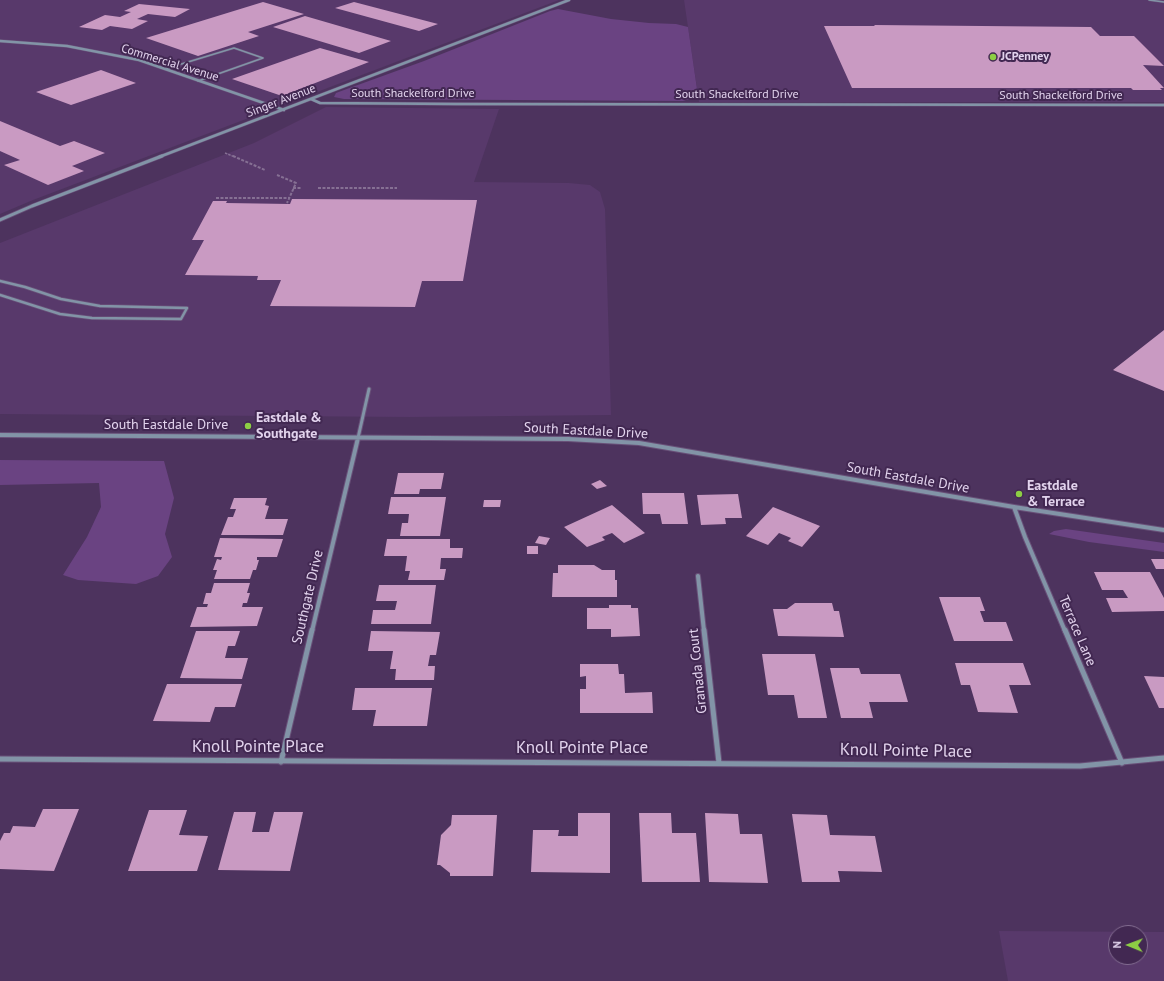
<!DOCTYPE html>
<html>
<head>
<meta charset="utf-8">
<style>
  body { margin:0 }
  #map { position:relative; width:1164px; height:981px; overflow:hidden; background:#4d335e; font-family:"PT Sans",sans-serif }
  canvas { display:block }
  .north { position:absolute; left:1108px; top:925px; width:40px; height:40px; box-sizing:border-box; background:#422852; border:1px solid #826c90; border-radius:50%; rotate:271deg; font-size:11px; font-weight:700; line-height:16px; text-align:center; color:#e2d3ed }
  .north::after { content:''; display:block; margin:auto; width:14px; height:18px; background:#8dce44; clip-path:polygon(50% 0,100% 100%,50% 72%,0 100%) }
</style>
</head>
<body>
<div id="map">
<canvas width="1164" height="981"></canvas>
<div class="north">N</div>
</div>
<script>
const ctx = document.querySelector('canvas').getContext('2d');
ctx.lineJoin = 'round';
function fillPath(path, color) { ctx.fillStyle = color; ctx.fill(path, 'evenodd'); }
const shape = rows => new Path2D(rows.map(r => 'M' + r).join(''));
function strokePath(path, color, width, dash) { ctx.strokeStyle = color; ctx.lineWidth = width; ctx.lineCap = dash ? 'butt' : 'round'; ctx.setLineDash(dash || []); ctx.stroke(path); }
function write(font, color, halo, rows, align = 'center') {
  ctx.font = font + ' "PT Sans",sans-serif'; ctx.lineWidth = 4; ctx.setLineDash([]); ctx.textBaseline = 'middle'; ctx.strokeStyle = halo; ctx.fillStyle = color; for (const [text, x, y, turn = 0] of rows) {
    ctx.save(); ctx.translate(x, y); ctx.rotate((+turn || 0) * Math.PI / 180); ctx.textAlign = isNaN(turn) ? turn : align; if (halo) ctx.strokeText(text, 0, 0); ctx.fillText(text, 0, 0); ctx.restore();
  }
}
const built = shape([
  [0,0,559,0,33,200,0,214],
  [684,0,1164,0,1164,102,699,102],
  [326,107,499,109,474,182,569,183,590,185,600,192,605,209,611,415,410,417,0,414,0,243,254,143],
  [999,931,1164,932,1164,981,1008,981],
  [1116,933,1140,933,1140,957,1116,957]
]);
const green = shape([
  [558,9,611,19,649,23,676,24,688,27,698,96,683,101,344,99,334,97,336,93,344,90,424,61,550,11],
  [0,460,164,461,174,498,165,534,172,557,158,576,136,584,78,580,63,575,87,537,101,507,99,483,0,485],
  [1066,529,1164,543,1164,552,1089,542,1049,534,1054,531]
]);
const building = shape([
  [263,2,304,14,248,32,259,36,198,56,146,38],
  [354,2,438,24,419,31,335,8],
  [139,4,190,9,175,17,148,14,137,19,148,21,132,29,110,26,102,30,79,27,105,15,120,17,131,12,124,11],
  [305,16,391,41,359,53,273,27],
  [874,25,1091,27,1100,36,1134,36,1164,66,1143,65,1164,88,1160,88,1162,90,1133,90,1131,88,852,88,824,26,875,26],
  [320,48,369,62,282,96,232,79],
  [101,70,136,83,71,105,36,92],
  [0,121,60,146,74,141,105,153,72,166,84,171,48,185,4,165,20,160,0,151],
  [292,199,477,200,463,281,422,281,415,307,270,306,281,280,257,280,258,276,185,275,204,240,192,240,213,201,227,201,226,203,290,204],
  [1164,330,1164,391,1113,370],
  [398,473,444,473,441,489,420,489,419,494,394,494],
  [600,480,607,486,597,489,591,484],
  [642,493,684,493,688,524,662,524,660,514,643,514],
  [738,494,742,518,725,518,726,524,701,525,697,495],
  [391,497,446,497,440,536,400,536,402,523,408,523,409,514,388,514],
  [234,498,267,498,265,505,269,506,265,519,288,519,283,535,221,535,228,517,233,517,236,509,230,509],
  [484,500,501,500,500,507,483,507],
  [612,505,645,533,624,543,612,533,602,537,605,540,587,547,564,527],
  [773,507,820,526,802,547,788,541,791,538,779,533,768,545,746,536],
  [539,536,550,538,546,545,535,543],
  [220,538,283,539,277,557,257,557,257,560,259,560,256,570,253,570,250,579,214,579,217,570,213,570,217,559,221,560,222,557,214,557],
  [387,539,450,539,450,548,463,548,462,558,441,558,440,569,446,569,444,580,408,580,410,571,405,571,407,556,384,556],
  [527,546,538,546,538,554,527,554],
  [1151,559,1164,559,1164,569,1156,569],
  [558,565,594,565,602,570,615,570,615,580,617,580,617,597,552,597,553,573,558,573],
  [1094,572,1150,572,1164,598,1164,611,1112,612,1106,598,1128,598,1123,590,1102,590],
  [214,583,250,583,247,593,250,593,247,603,243,603,242,607,263,607,257,626,190,627,197,607,207,607,208,604,203,604,206,593,211,593],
  [379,585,436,585,431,624,371,624,373,610,395,610,397,601,376,601],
  [939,597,980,597,985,611,980,611,984,622,1006,622,1013,641,954,641],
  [795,603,832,603,834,611,839,611,844,637,778,636,773,609,787,609],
  [609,605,631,605,631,608,638,608,640,636,611,637,611,629,587,629,587,608,609,608],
  [196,631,240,631,235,646,228,646,225,658,248,658,242,679,180,678],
  [371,631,440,632,436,655,430,655,428,666,435,666,434,680,395,680,396,669,390,669,393,651,368,651],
  [762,654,815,654,827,718,798,718,794,695,768,695],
  [955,663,1023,663,1031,685,1009,685,1018,713,978,712,970,685,961,685],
  [580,664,618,664,619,674,624,674,625,693,652,692,653,713,580,713,580,689,586,689,586,676,580,677],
  [830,668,859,668,861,674,900,674,908,702,869,702,873,718,841,718],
  [1144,676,1164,677,1164,708,1159,708],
  [167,684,242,684,235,707,215,707,210,722,153,721],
  [355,688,432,688,427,726,373,726,376,710,352,710],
  [43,809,79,809,54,871,0,869,0,841,4,833,10,833,13,826,35,827],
  [149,810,187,810,179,835,208,836,197,871,128,871],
  [234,812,256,812,252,832,269,832,274,812,303,812,290,871,218,870],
  [578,813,610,813,610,873,531,872,533,830,559,830,558,836,578,836],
  [639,813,671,813,672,833,696,833,700,882,642,882],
  [705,813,738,814,740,834,762,834,768,883,709,882],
  [792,814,827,815,830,835,875,836,882,872,838,871,840,882,802,882],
  [452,815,497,815,493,876,450,876,450,873,440,865,437,865,441,835,451,825]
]);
const pathFar1 = shape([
  [225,153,235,157]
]);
const path = shape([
  [233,156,265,170],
  [277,175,296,183,287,203],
  [293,188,301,188],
  [318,188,397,188],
  [216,198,289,198]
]);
const serviceFar2 = shape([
  [1149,0,1164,2],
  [165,69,234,48,263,58,198,81]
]);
const serviceFar1 = shape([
  [0,281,25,287,61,299,100,306,187,308,181,319,92,318,60,314,0,295]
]);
const service = shape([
  [358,438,369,389]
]);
const minorFar3 = shape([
  [0,41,67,46,139,60,284,110],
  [311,99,320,103,456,104,1164,105],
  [159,157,569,0]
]);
const minorFar2 = shape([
  [0,220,32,206,162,156]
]);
const minorFar1 = shape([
  [0,435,568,439,639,443,1014,507,1164,530],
  [1014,507,1025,537,1065,631],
  [698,576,704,631],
  [312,631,358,438]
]);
const minor = shape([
  [704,630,719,763],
  [1065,630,1122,763],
  [0,759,1080,766,1164,758],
  [281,762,312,630]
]);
const markers = [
  [993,57,4,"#8dce44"],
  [248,426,4,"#8dce44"],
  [1019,494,4,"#8dce44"]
];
const farPoinames = [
  ["JCPenney",1001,57]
];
const farStreetnames = [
  ["Commercial Avenue",170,63,17],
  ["South Shackelford Drive",413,94],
  ["South Shackelford Drive",737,95],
  ["South Shackelford Drive",1061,96],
  ["Singer Avenue",281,101,-21]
];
const poiNames = [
  ["Eastdale &",256,418],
  ["Southgate",256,434],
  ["Eastdale",1027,486],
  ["& Terrace",1027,502]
];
const streetNames = [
  ["South Eastdale Drive",166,425],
  ["South Eastdale Drive",586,431,3],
  ["South Eastdale Drive",908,478,10],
  ["Southgate Drive",308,597,-77],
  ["Terrace Lane",1077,631,67],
  ["Granada Court",698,671,-96]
];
const nearStreetnames = [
  ["Knoll Pointe Place",258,747],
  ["Knoll Pointe Place",582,748],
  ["Knoll Pointe Place",906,751,1]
];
fillPath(built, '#58396b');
fillPath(green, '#6a4382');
fillPath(building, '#c99ac2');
strokePath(serviceFar2, '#685078', 2.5);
strokePath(serviceFar1, '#685078', 4);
strokePath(service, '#685078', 5);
strokePath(minorFar3, '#685078', 3.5);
strokePath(minorFar2, '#685078', 4.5);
strokePath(minorFar1, '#685078', 6);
strokePath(minor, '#685078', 7);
strokePath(pathFar1, '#867094', 1.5, [2.5, 1]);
strokePath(path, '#867094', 2, [3, 1.5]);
strokePath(serviceFar2, '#8294a7', 1.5);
strokePath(serviceFar1, '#8294a7', 2.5);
strokePath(service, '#8294a7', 3);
strokePath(minorFar3, '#8294a7', 2.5);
strokePath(minorFar2, '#8294a7', 3);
strokePath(minorFar1, '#8294a7', 4);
strokePath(minor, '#8294a7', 5);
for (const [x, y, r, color] of markers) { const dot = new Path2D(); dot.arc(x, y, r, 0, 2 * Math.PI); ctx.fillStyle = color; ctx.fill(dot); strokePath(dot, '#422852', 1.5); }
write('bold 12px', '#e2d3ed', '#422852', farPoinames, 'left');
write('12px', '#e2d3ed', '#422852', farStreetnames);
write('bold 14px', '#e2d3ed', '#422852', poiNames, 'left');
write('14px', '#e2d3ed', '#422852', streetNames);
write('17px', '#e2d3ed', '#422852', nearStreetnames);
</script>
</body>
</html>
